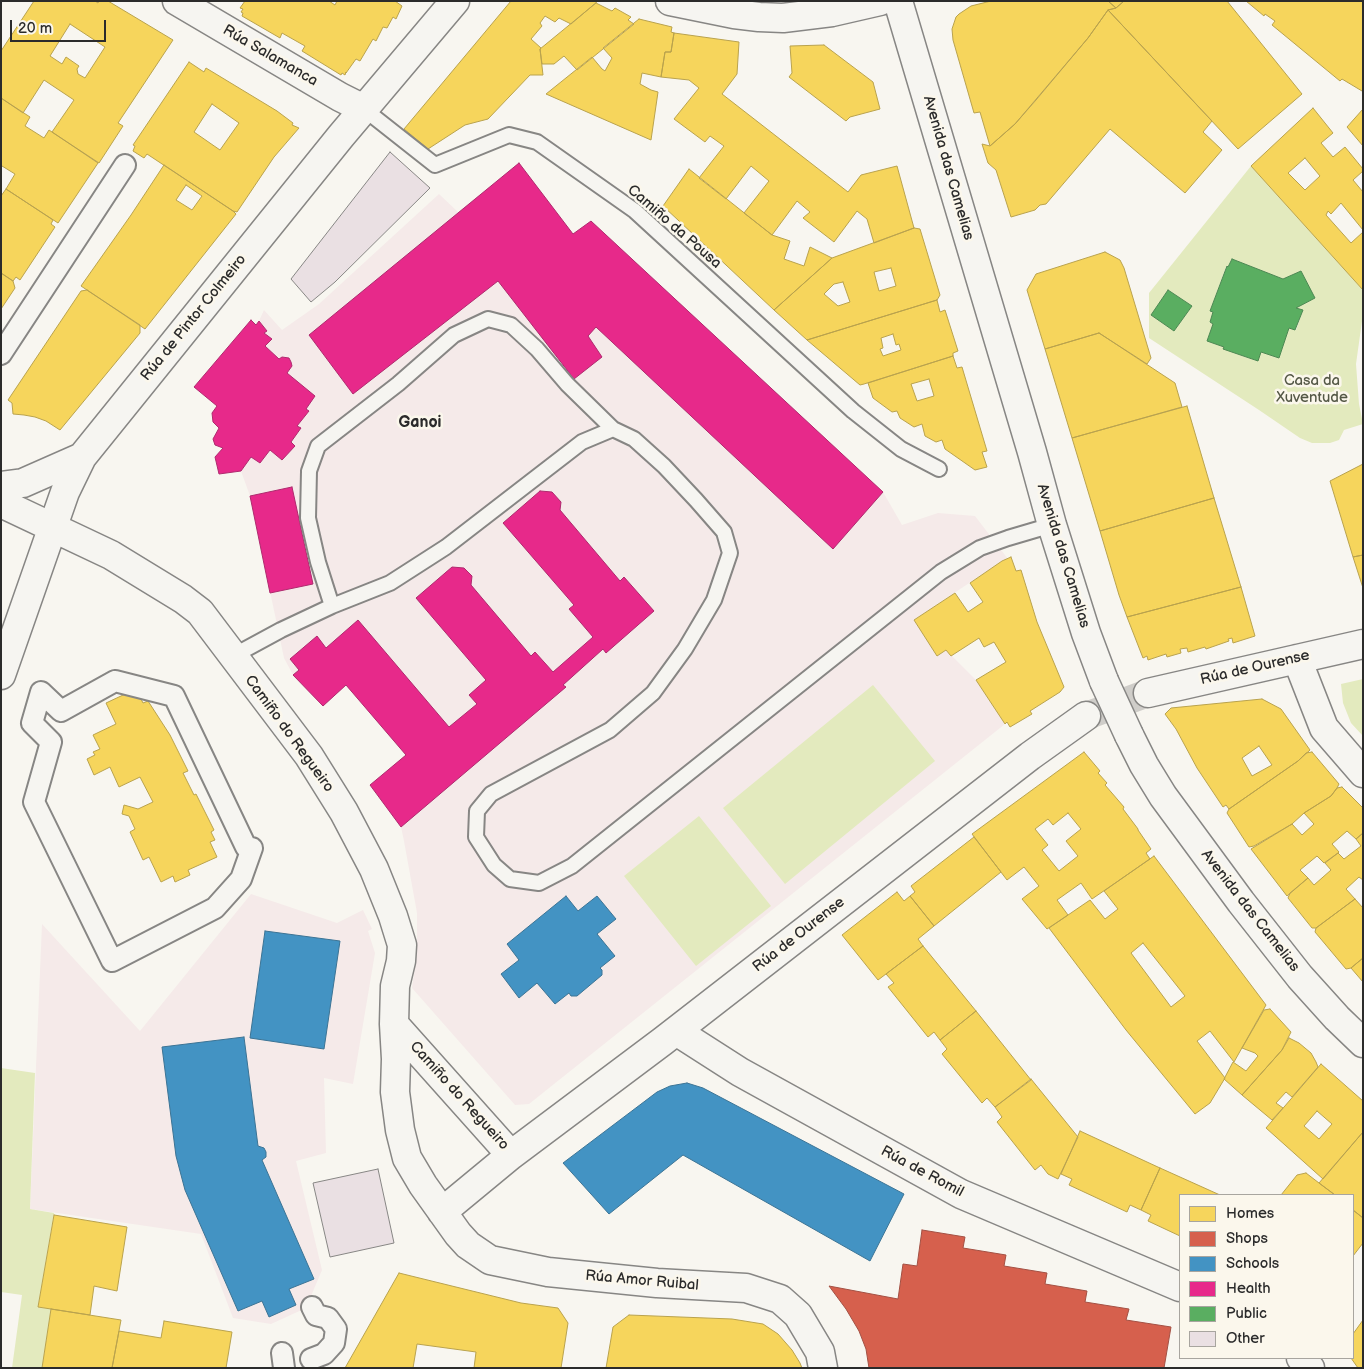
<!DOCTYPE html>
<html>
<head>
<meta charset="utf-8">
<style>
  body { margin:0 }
  #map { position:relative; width:1364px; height:1369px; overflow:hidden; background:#f8f6f0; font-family:"Balsamiq Sans",sans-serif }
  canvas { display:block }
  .frame { position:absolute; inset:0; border:2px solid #2b2b2b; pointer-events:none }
  .legend { position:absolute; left:1179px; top:1194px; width:175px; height:165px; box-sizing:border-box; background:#fbf7ec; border:1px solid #a8a59f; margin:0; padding:6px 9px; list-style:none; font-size:15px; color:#2b2b2b }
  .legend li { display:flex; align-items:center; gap:10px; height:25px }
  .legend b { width:25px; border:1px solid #a8a59f }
  .scale { position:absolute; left:10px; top:20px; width:96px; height:22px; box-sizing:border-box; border:2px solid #2b2b2b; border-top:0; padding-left:6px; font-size:15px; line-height:18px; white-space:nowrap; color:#2b2b2b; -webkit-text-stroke:4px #fbf7ec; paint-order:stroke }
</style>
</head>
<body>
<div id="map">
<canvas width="1364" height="1369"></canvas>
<div class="frame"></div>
<ul class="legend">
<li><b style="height:14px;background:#f6d55c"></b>Homes</li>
<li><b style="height:14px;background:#d6604d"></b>Shops</li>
<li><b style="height:14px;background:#4393c3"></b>Schools</li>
<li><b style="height:14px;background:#e7298a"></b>Health</li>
<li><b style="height:14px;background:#5aae61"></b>Public</li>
<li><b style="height:14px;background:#eae0e3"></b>Other</li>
</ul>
<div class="scale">20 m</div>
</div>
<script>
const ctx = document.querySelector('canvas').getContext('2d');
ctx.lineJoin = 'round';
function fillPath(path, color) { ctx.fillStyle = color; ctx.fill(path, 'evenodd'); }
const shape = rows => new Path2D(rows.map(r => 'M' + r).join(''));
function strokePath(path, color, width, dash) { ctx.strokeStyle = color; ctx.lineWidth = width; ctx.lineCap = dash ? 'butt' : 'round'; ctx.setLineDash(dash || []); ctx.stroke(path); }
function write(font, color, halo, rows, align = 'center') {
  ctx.font = font + ' "Balsamiq Sans",sans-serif'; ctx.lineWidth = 5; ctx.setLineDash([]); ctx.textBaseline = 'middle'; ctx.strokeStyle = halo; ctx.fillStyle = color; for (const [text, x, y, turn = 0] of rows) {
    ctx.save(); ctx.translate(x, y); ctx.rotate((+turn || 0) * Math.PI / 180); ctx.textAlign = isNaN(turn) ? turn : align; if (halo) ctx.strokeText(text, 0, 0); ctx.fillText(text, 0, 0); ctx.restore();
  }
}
const built = shape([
  [519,163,573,234,591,221,883,492,902,525,938,513,975,516,1008,559,1002,561,914,620,937,656,946,650,976,680,1005,724,529,1104,515,1105,412,988,417,952,417,913,404,841,401,827,370,785,405,755,346,685,323,706,293,675,284,658,250,496,241,471,251,457,260,463,270,450,282,460,295,446,291,442,301,429,297,426,309,412,306,409,287,373,292,366,291,362,289,358,282,357,279,359,265,346,272,339,264,333,267,331,259,321,264,310,282,330,319,304,439,194,458,212],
  [251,894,337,923,363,910,372,929,368,931,375,953,353,1084,324,1078,326,1153,296,1161,322,1270,306,1308,271,1324,233,1318,201,1234,30,1209,42,924,140,1031]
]);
const green = shape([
  [1251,166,1363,290,1363,314,1356,364,1359,404,1363,424,1344,430,1339,440,1330,443,1312,443,1300,438,1259,410,1149,338,1149,293],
  [1232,259,1283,279,1301,271,1315,298,1296,308,1303,310,1296,330,1289,328,1279,358,1261,352,1257,361,1224,349,1224,347,1207,341,1213,324,1210,322,1213,312,1210,311,1226,267,1228,267],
  [1168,290,1192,306,1174,331,1151,315],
  [1363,679,1363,736,1351,723,1343,703,1341,684],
  [873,685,935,761,785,884,723,808],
  [699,816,771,906,696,966,624,876],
  [1,1068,35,1073,30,1209,54,1213,38,1307,51,1309,42,1368,12,1368,22,1295,1,1292]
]);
const homes = shape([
  [34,1,95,1,98,3,99,1,108,1,173,40,118,123,123,126,99,163,52,132,74,100,44,80,23,113,1,98,1,51,34,1],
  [70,24,105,47,85,78,78,74,77,69,79,66,66,57,62,64,50,56,70,24],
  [245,1,329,1,335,5,337,1,395,1,402,6,396,19,393,17,387,28,383,27,376,41,373,39,360,61,356,59,346,73,346,72,345,75,342,73,341,75,302,51,305,46,282,33,280,38,242,16,243,13,241,12,243,9,240,8,245,1],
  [511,1,598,1,571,24,559,18,555,22,545,16,540,23,542,26,531,39,541,48,540,49,543,75,530,75,488,119,465,125,428,149,404,129,511,1],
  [991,1,1108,1,1116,8,1108,10,1088,38,1036,100,1015,124,990,146,980,112,974,113,953,40,952,29,956,17,959,14,971,6,991,1],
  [1108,1,1124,1,1116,8,1108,1],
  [1124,1,1227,1,1302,94,1238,149,1108,10,1116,8,1124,1],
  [1246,1,1363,1,1363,90,1362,91,1342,79,1340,81,1272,25,1275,21,1265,14,1264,16,1246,1],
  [596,3,612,11,615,8,631,17,628,20,634,24,577,70,564,56,554,64,542,64,540,49,596,3],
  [1108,10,1212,121,1203,132,1222,150,1185,193,1110,129,1046,204,1040,205,1035,210,1011,217,996,170,988,163,982,144,990,146,1015,124,1088,38,1108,10],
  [639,19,672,27,671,32,674,33,671,52,665,52,661,77,642,73,640,84,651,90,658,92,651,140,546,94,592,57,602,69,605,71,612,58,603,48,639,19],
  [674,33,739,42,737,74,722,94,848,192,861,175,897,166,914,228,874,243,867,219,857,211,834,242,803,218,810,212,797,201,772,235,744,213,769,181,751,166,726,199,699,178,724,146,710,136,705,142,674,119,699,88,689,80,661,77,665,52,671,52,674,33],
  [824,45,873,82,880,109,850,117,846,121,789,77,792,73,790,46,824,45],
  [189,62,204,72,206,68,277,111,293,123,292,125,299,128,274,157,237,212,233,211,147,154,144,158,133,151,135,146,133,145,189,62],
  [212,104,239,123,220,150,194,132,212,104],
  [1,98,30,117,25,126,44,138,49,130,98,163,58,223,6,189,15,174,2,166,1,168,1,98],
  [1313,108,1333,133,1321,143,1333,157,1345,147,1363,169,1363,171,1353,180,1363,192,1363,230,1341,203,1331,214,1328,211,1326,215,1351,243,1363,232,1363,290,1251,166,1313,108],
  [1305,158,1320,176,1305,190,1288,173,1305,158],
  [1363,109,1363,146,1347,127,1363,109],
  [164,165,233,211,236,214,145,329,81,286,131,215,164,165],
  [186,185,202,196,192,210,176,200,186,185],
  [689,169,772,235,790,241,784,259,804,266,810,247,832,258,774,310,663,206,689,169],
  [6,189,53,220,51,224,55,227,20,280,16,277,13,281,1,273,1,196,6,189],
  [914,228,920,229,940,295,937,300,807,340,774,310,832,258,914,228],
  [891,268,896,286,879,291,874,272,891,268],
  [843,282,850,302,838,306,824,294,834,284,843,282],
  [1105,252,1120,260,1124,268,1151,358,1147,364,1099,333,1045,349,1027,290,1036,274,1105,252],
  [1,273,13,281,15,288,1,309,1,273],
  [87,290,140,325,140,333,60,430,46,421,35,417,24,415,13,414,12,403,8,400,81,291,87,290],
  [937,300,940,312,945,310,958,351,953,353,953,356,864,384,860,385,807,340,937,300],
  [893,334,896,345,899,344,901,350,883,356,880,349,883,348,881,338,893,334],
  [1099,333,1175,383,1182,407,1072,438,1045,349,1099,333],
  [953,356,957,368,962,367,987,451,982,452,987,467,975,470,945,449,942,440,936,442,925,436,922,424,914,427,900,418,897,411,892,412,873,398,868,383,953,356],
  [929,379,934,396,917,401,911,384,929,379],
  [1187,406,1214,498,1100,531,1072,438,1187,406],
  [1363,464,1363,555,1353,557,1330,481,1363,464],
  [1214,498,1241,587,1127,617,1119,595,1100,531,1214,498],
  [1363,555,1363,588,1353,557,1363,555],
  [1011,557,1016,571,1021,570,1037,622,1064,687,1060,692,1030,711,1032,714,1010,727,1007,722,1005,724,976,680,1006,662,994,642,984,647,979,638,951,656,946,650,937,656,914,620,955,593,968,612,983,602,970,583,1002,561,1011,557],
  [1241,587,1255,636,1233,643,1232,638,1228,639,1229,641,1206,649,1205,647,1188,652,1187,648,1180,649,1181,653,1167,657,1166,654,1148,660,1147,656,1143,658,1127,617,1241,587],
  [136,689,143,703,148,701,170,735,188,771,183,773,194,795,196,794,214,830,211,832,215,840,210,842,217,857,188,870,190,875,175,882,173,876,161,882,149,857,143,860,130,832,135,829,129,816,122,814,124,805,138,809,153,802,140,777,119,787,110,767,94,775,87,759,95,755,93,752,100,749,93,735,116,724,106,703,136,689],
  [1262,699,1281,709,1310,750,1298,761,1229,809,1226,805,1223,807,1197,768,1176,729,1165,714,1171,708,1262,699],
  [1259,746,1272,765,1252,776,1242,758,1259,746],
  [1084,752,1100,771,1098,773,1107,783,1105,785,1124,807,1123,809,1138,829,1138,830,1151,849,1146,853,1150,859,1092,899,1081,883,1057,900,1068,915,1047,929,1022,899,1039,886,1024,867,1007,880,972,834,1084,752],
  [1068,813,1081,829,1066,841,1078,856,1059,871,1042,850,1048,845,1035,829,1048,819,1053,825,1068,813],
  [1312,752,1339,784,1337,788,1331,796,1304,813,1292,824,1254,846,1249,847,1227,813,1229,809,1298,761,1306,753,1312,752],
  [1342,787,1363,808,1363,833,1356,839,1347,831,1332,844,1339,852,1338,853,1324,863,1317,856,1300,870,1308,878,1287,896,1251,849,1292,824,1302,835,1314,824,1304,813,1331,796,1337,788,1342,787],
  [1363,833,1363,880,1359,877,1346,889,1355,899,1316,928,1312,928,1288,898,1290,893,1308,878,1314,885,1331,870,1325,863,1338,853,1344,859,1361,846,1356,839,1363,833],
  [974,837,1001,872,934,926,910,896,915,892,911,886,974,837],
  [1154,856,1266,1005,1234,1062,1210,1031,1197,1041,1225,1078,1210,1103,1195,1114,1126,1030,1049,928,1090,900,1105,919,1118,909,1104,891,1154,856],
  [1143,943,1185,996,1171,1007,1131,953,1143,943],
  [897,892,904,901,910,896,934,926,918,939,923,946,878,980,842,935,897,892],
  [1355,899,1363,908,1363,958,1351,968,1346,969,1315,932,1316,928,1355,899],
  [923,946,976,1011,940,1040,934,1032,928,1037,888,987,894,983,886,974,923,946],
  [1363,958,1363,982,1351,968,1363,958],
  [1270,1009,1291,1032,1282,1050,1242,1095,1224,1079,1233,1062,1246,1071,1258,1056,1255,1053,1242,1048,1264,1010,1270,1009],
  [976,1011,1031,1080,995,1107,987,1098,982,1103,942,1054,947,1049,940,1040,976,1011],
  [1289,1038,1299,1043,1311,1053,1316,1062,1318,1067,1292,1097,1286,1092,1276,1103,1283,1108,1272,1120,1242,1095,1282,1050,1289,1038],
  [1321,1064,1363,1101,1363,1132,1323,1179,1266,1128,1321,1064],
  [1317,1111,1332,1124,1319,1139,1304,1126,1317,1111],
  [1031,1079,1078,1137,1058,1179,1048,1174,1041,1165,1035,1170,997,1122,1002,1117,995,1107,1031,1079],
  [1080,1131,1160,1168,1141,1210,1130,1205,1127,1212,1069,1185,1072,1179,1061,1174,1080,1131],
  [1363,1132,1363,1218,1353,1210,1353,1195,1335,1195,1319,1183,1363,1132],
  [1160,1168,1220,1195,1180,1195,1180,1236,1148,1221,1151,1215,1141,1210,1160,1168],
  [1306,1173,1319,1183,1335,1195,1281,1195,1297,1175,1306,1173],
  [1353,1210,1363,1218,1363,1243,1353,1256,1353,1210],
  [54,1215,127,1227,117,1291,94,1286,90,1315,38,1307,54,1215],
  [399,1273,521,1303,558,1308,568,1323,561,1368,474,1368,476,1352,417,1344,413,1368,345,1368,399,1273],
  [51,1309,121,1320,112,1368,42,1368,51,1309],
  [629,1315,732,1319,763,1324,778,1334,792,1350,800,1363,802,1368,606,1368,613,1327,629,1315],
  [1363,1320,1363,1368,1358,1368,1351,1358,1353,1358,1353,1334,1363,1320],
  [164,1321,232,1332,226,1368,112,1368,119,1331,161,1338,164,1321]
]);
const shops = shape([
  [922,1230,965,1237,963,1248,1006,1255,1004,1266,1047,1273,1045,1284,1087,1291,1085,1302,1129,1309,1126,1320,1171,1327,1164,1368,869,1368,866,1349,859,1331,846,1309,829,1286,898,1299,903,1264,917,1266,922,1230]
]);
const schools = shape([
  [566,896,578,911,597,896,616,919,597,934,615,956,600,968,602,970,602,975,577,996,571,996,569,993,555,1004,537,983,519,998,501,974,519,960,507,944,566,896],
  [265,931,340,941,324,1049,250,1038,265,931],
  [244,1037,258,1146,264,1148,266,1152,266,1157,262,1160,314,1279,289,1289,296,1305,269,1317,262,1301,238,1311,185,1190,176,1156,162,1047,244,1037],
  [687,1083,703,1088,904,1194,870,1261,683,1155,609,1214,563,1163,657,1092,670,1086,687,1083]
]);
const health = shape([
  [519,163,573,234,591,221,883,492,833,549,596,327,588,336,602,357,574,379,498,281,353,394,309,335,519,163],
  [251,320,256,325,259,321,267,331,264,333,272,339,265,346,279,359,282,357,289,358,291,362,292,366,287,373,315,396,306,409,309,411,297,426,301,428,291,442,295,446,282,460,270,450,260,463,251,457,241,471,219,474,215,457,223,448,215,445,213,439,219,428,213,422,212,413,217,406,194,387,251,320],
  [292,487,313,584,270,593,250,496,292,487],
  [540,491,552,492,561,502,560,510,620,581,624,577,654,611,606,653,603,649,563,685,566,687,401,827,370,785,406,755,346,685,323,706,293,675,299,670,290,659,317,636,326,648,358,620,449,727,477,704,469,695,486,680,416,598,452,567,464,568,472,576,471,585,531,656,535,652,553,672,593,637,569,609,574,605,503,523,540,491]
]);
const public = shape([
  [1232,259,1283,279,1301,271,1315,298,1296,308,1303,310,1295,330,1289,328,1279,358,1261,352,1258,361,1223,349,1224,347,1207,341,1213,324,1210,322,1213,312,1210,311,1227,266,1228,267,1232,259],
  [1168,290,1192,306,1174,331,1151,315,1168,290]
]);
const building = shape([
  [390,152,430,188,335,282,311,302,291,279,390,152],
  [378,1169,394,1243,330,1257,313,1183,378,1169]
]);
const minorTunnel = shape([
  [1086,716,1148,693]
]);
const service = shape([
  [364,109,435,165,509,135,537,142,635,211,853,411,901,449,939,469],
  [332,606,318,562,308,518,309,471,318,446,398,384,454,335,488,319,511,325,537,349,567,384,613,429],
  [233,656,281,630,332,606,390,583,446,547,582,442,613,429,634,439,664,466,696,500,724,532,730,553,714,600,685,649,653,693,610,730,491,794,477,811,476,837,494,865,510,879,539,883,572,866,941,572,980,548,1008,538,1052,525]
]);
const pedestrian = shape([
  [1,354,125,165],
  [115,681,174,696,246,847,252,848,241,879,215,908,112,961,34,802,51,742,32,723,41,692,61,711,115,681],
  [282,1353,284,1368],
  [311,1359,324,1354,334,1343,336,1329,328,1318,316,1315,312,1307]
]);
const minor = shape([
  [177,1,340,97,364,109],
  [1,486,23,483,82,457],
  [1,503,111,555,183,599,200,612,309,756,344,812,374,869,393,916,402,945,401,961,395,986,394,1024,396,1059,395,1092,400,1130,407,1158,423,1185,458,1234,468,1245,490,1260,548,1272,657,1283,746,1288,780,1299,798,1315,820,1352,823,1368],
  [1297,659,1324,728,1363,773],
  [1,675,65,492,82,457,341,136,455,1],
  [1148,693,1363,644],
  [394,1024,511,1155,442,1212],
  [676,1031,740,1072,961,1194,1180,1287],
  [511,1155,663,1041,1030,756,1086,716],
  [1301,1358,1310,1368]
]);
const secondary = shape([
  [670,1,734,14,759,17,783,18,832,12,880,1],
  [898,1,1032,452,1052,525,1086,633,1104,681],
  [1129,735,1144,765,1163,796,1241,902,1300,977,1337,1018,1363,1043]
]);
const secondaryBridge = shape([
  [1104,681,1129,735]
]);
const streetNames = [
  ["Rúa Salamanca",270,56,30],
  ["Avenida das Camelias",948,168,74],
  ["Camiño da Pousa",674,227,41],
  ["Rúa de Pintor Colmeiro",194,318,-51],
  ["Avenida das Camelias",1063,556,73],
  ["Rúa de Ourense",1255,668,-13],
  ["Camiño do Regueiro",289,734,54],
  ["Avenida das Camelias",1250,911,52],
  ["Rúa de Ourense",799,935,-38],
  ["Camiño do Regueiro",459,1096,48],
  ["Rúa de Romil",922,1172,28],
  ["Rúa Amor Ruibal",642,1281,5]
];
const parkNames = [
  ["Casa da",1312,381],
  ["Xuventude",1312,398]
];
const neighbourhoodNames = [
  ["Ganoi",420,423]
];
fillPath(built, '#f5eae9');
fillPath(green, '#e3eabe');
fillPath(homes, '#f6d55c');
strokePath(homes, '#b9a24d', 1);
fillPath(shops, '#d6604d');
strokePath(shops, '#a35043', 1);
fillPath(schools, '#4393c3');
strokePath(schools, '#3c7495', 1);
fillPath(health, '#e7298a');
strokePath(health, '#af2a6e', 1);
fillPath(public, '#5aae61');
strokePath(public, '#4c8751', 1);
fillPath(building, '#eae0e3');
strokePath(building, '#878684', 1);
strokePath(minorTunnel, '#cfcdc9', 28, [28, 14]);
strokePath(service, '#878684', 18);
strokePath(pedestrian, '#878684', 24);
strokePath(minor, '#878684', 31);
strokePath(secondary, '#878684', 31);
strokePath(service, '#f6f5f1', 14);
strokePath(pedestrian, '#f6f5f1', 20);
strokePath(minor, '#f6f5f1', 28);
strokePath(secondary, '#f6f5f1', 28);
strokePath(secondaryBridge, '#878684', 31, []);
strokePath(secondaryBridge, '#f6f5f1', 28);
write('15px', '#2b2b2b', '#fbf7ec', streetNames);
write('15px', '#545846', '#fbf7ec', parkNames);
write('bold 16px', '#2b2b2b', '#fbf7ec', neighbourhoodNames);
</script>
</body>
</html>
